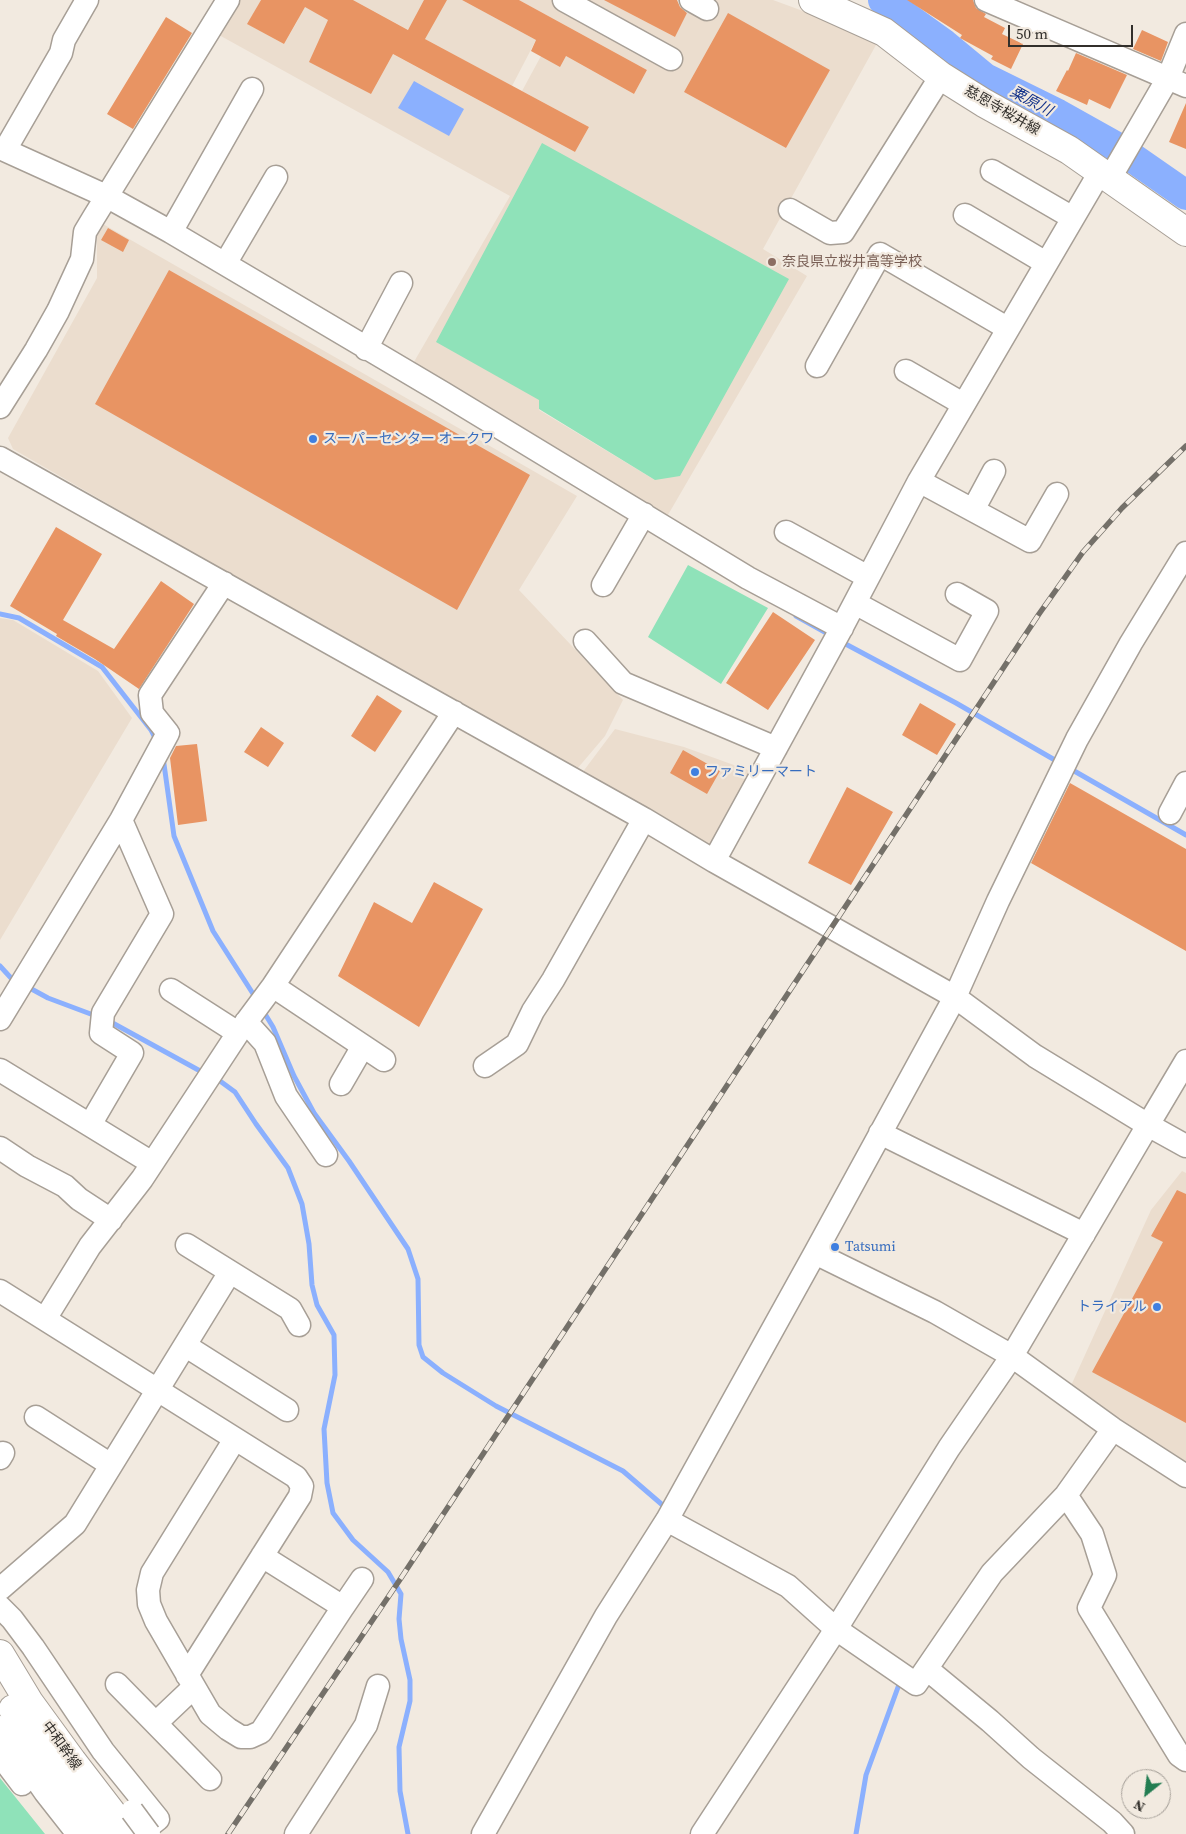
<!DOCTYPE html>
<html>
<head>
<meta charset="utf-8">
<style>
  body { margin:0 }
  #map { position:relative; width:1186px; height:1834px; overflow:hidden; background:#f2eae0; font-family:"Source Serif 4",serif }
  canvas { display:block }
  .north { position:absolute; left:1121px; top:1769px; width:50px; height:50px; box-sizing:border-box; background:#f2eae0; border:1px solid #a59f98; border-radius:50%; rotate:209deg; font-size:14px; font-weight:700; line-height:20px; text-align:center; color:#322f2b }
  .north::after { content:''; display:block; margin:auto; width:18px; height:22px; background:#237d52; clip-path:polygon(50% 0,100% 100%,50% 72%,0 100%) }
  .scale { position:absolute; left:1008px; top:25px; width:125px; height:22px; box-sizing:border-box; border:2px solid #322f2b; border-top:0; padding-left:6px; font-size:15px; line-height:18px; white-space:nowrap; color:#322f2b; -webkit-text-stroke:4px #f2eae0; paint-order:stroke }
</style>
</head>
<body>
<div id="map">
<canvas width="1186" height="1834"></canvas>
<div class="north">N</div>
<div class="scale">50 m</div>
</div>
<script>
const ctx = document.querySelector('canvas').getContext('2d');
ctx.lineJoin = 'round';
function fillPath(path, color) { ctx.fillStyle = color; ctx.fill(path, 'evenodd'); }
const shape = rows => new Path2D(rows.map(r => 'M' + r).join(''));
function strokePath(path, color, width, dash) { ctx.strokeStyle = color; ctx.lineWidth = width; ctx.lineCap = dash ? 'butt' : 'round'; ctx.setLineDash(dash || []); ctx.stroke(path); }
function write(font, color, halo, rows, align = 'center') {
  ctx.font = font + ' "Source Serif 4","Noto Sans JP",serif'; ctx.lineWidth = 4.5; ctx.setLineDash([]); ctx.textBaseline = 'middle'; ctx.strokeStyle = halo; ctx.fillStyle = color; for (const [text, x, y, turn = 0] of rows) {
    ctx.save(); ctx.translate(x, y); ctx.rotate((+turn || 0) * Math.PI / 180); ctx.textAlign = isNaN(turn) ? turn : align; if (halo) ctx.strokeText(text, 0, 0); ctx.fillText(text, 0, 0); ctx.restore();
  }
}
const built = shape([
  [240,0,261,0,248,24,284,44,298,20,302,0,320,15,575,152,589,127,522,91,541,56,566,56,634,94,647,70,519,0,621,0,618,7,675,37,690,7,677,0,773,0,852,29,876,45,763,249,807,276,665,520,411,367,510,196,219,35],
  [829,70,786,148,684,92],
  [539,400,655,480,539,410],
  [353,0,462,0,536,40,512,86],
  [103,224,577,496,519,590,623,700,605,736,577,769,408,677,13,449,8,438,97,278,97,234],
  [0,618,13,620,98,671,132,718,0,940],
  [615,729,684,747,756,773,710,846,582,773],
  [1182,1171,1186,1173,1186,1467,1069,1390,1151,1210]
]);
const green = shape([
  [542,143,789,279,680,476,655,480,539,409,539,400,436,342],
  [688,565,768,608,721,684,648,637],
  [0,1778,41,1829,45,1834,0,1834]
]);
const water = shape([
  [414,81,464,109,449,136,398,108]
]);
const stream = shape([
  [0,614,19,618,102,667,151,730,156,740],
  [796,616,830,635],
  [840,641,956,703,1060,763],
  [163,757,174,836,213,931,257,1000],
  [1069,768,1186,835],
  [0,966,11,978,16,981],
  [26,986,48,998,96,1016],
  [262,1009,273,1027,294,1076,314,1113,349,1161,408,1249,418,1279,419,1345,423,1357,443,1373,496,1406,623,1471,666,1508],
  [109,1021,202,1072],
  [220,1081,235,1092,256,1124,288,1168,302,1204,309,1244,312,1285,317,1305,334,1335,335,1375,324,1429,327,1483,333,1513,353,1540,388,1572,401,1594,399,1619,401,1639,410,1680,410,1701,399,1747,400,1791,408,1834],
  [856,1834,866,1775,901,1679]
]);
const river = shape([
  [883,0,944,44,985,78,1058,114,1117,147,1186,195]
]);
const building = shape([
  [261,0,353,0,408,30,424,0,447,0,425,39,589,127,575,152,393,54,371,94,309,62,328,20,305,7,284,44,247,24],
  [462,0,519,0,647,70,634,94,566,56,560,67,531,51,536,40],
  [604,0,677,0,680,7,687,13,675,37],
  [907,0,973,0,976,8,986,14,984,17,1005,28,1002,34,1023,44,1011,69,991,59,993,56,960,38,962,35],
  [728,13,830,70,786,148,684,92],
  [166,17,192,33,133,129,107,114],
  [1142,30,1168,42,1161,61,1133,49],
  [1076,53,1127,75,1110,109,1089,99,1087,105,1056,91,1067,70,1068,71],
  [1186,103,1186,149,1169,142],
  [108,228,129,240,123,252,101,240],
  [169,270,530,475,457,610,95,404],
  [56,527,102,554,63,620,114,649,161,581,194,604,139,689,95,659,56,636,57,634,10,606],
  [773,612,815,640,768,710,726,683],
  [377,695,402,711,375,752,351,736],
  [920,703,956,724,937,755,902,735],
  [261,727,284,743,268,767,244,752],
  [197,744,207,821,178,825,170,758,176,746],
  [683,750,720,771,707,794,670,773],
  [1070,783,1186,849,1186,951,1031,863],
  [847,787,893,812,851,885,808,863],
  [434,882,483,909,419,1027,338,976,374,902,412,923],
  [1177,1190,1186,1194,1186,1423,1092,1372,1163,1242,1151,1236]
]);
const minor = shape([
  [564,0,671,59],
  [691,0,707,9],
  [986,0,1186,86],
  [0,148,106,196,171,232,443,393,748,578,842,628],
  [5,150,61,53,64,40,87,0],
  [992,171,1073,218],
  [1110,178,1168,78,1186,34],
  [790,210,830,233,843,232,941,76],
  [965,215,1046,263],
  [171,232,252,89],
  [225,264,276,177],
  [366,349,401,283],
  [817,366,880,254,1007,328],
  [906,371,963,404],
  [0,407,36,350,58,311,82,259,85,232,94,217,228,0],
  [0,458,644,819,714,861,840,631,919,481,1100,172],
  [919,481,1030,541,1057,494],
  [973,510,994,471],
  [786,532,868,577],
  [603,585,644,514],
  [855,603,960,660,987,611,957,594],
  [585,641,623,683,776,748],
  [1170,813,1186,783],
  [273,986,384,1060],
  [171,990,238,1033],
  [0,1019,121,820,168,733,152,713,150,695,224,583],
  [246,1022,265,1043,286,1096,326,1155],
  [1186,1061,1148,1125,1186,1146],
  [485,1066,517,1044,533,1011,553,980,644,819],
  [0,1070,152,1163],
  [341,1084,363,1046],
  [90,1125,132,1053,101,1033,103,1013,162,914,121,820],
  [880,1133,1084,1234],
  [0,1148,27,1166,65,1186,79,1199,111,1220],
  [187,1245,290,1309,299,1325],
  [815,1253,935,1312,1012,1356,1113,1429,1186,1476],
  [0,1291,296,1477,302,1486,300,1496,187,1675],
  [45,1319,90,1246,142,1179,238,1033,273,986,454,712],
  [186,1346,287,1410],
  [36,1417,111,1465],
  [235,1439,152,1573,148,1590,149,1604,156,1621,210,1714,228,1729,241,1737,250,1737,261,1732,343,1607,262,1556],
  [0,1458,3,1453],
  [1066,1495,1092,1534,1105,1575,1089,1608,1179,1755,1186,1760],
  [667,1520,788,1586,836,1629,916,1684,992,1573,1066,1495,1113,1429],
  [0,1589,75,1524,230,1272],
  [0,1607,12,1619,33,1647,103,1751,158,1819,139,1834],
  [343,1607,362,1579],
  [927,1669,990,1721,1031,1758,1112,1822,1123,1834],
  [117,1684,210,1779],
  [156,1723,194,1687],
  [0,1727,45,1792,78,1834],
  [0,1755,22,1784],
  [296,1834,366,1725,378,1686],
  [483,1834,606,1616,667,1520,815,1253,955,997,998,901,1077,739,1131,643,1186,553],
  [702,1834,836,1629,949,1448,1012,1356,1148,1125,1035,1056,955,997,714,861]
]);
const major = shape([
  [813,0,884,32,941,76,984,103,1069,150,1186,232],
  [0,1654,29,1702,72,1761,128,1834],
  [13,1709,57,1775,102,1834]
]);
const rail = shape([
  [228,1834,399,1581,1039,614,1083,552,1122,508,1186,446]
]);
const minorBridge = shape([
  [132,1811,149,1834]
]);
const markers = [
  [772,262,5,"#8d6e63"],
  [313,439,5,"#3f7fe0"],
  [695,772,5,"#3f7fe0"],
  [835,1247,5,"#3f7fe0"],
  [1157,1307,5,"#3f7fe0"]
];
const streetNames = [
  ["慈恩寺桜井線",1002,111,30],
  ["中和幹線",61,1746,54]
];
const educationNames = [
  ["奈良県立桜井高等学校",782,262]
];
const shopNames = [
  ["スーパーセンター オークワ",323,439],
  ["ファミリーマート",705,772],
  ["Tatsumi",845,1247],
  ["トライアル",1147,1307,"right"]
];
const waterNames = [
  ["粟原川",1031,102,28]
];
fillPath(built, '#ebddce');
fillPath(green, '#8fe2b9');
fillPath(water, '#8bb0fe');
strokePath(stream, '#8bb0fe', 5);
strokePath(river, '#8bb0fe', 30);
fillPath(building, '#e89463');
strokePath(minor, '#a79f96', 25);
strokePath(major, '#a79f96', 30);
strokePath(minor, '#fff', 22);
strokePath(major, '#fff', 28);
strokePath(rail, '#747069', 5.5);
strokePath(rail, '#f2eae0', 4, [11]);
strokePath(minorBridge, '#a79f96', 25, []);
strokePath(minorBridge, '#fff', 22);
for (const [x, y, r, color] of markers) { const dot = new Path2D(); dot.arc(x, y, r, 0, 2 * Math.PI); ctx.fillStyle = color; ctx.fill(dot); strokePath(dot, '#f2eae0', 2); }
write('14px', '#322f2b', '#f2eae0', streetNames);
write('14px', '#785e54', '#f2eae0', educationNames, 'left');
write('14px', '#366cbe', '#f2eae0', shopNames, 'left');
write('italic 15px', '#14338b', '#f2eae0', waterNames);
</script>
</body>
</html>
